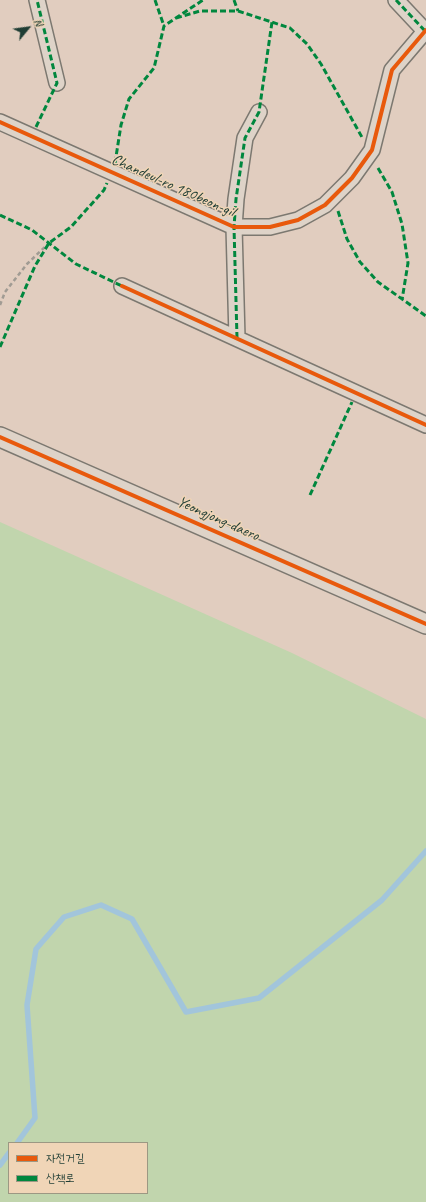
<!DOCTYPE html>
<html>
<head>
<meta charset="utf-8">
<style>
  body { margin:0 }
  #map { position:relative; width:426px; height:1202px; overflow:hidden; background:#e1cdbf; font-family:Caveat,"Poor Story",sans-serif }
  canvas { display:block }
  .legend { position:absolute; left:8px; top:1142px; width:140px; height:52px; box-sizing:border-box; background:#f0d5b7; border:1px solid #9c9883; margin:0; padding:5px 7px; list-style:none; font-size:12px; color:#1f3d34 }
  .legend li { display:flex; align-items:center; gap:8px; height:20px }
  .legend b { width:20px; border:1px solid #9c9883 }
  .north { position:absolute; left:8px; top:8px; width:40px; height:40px; -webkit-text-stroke:3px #f0d5b7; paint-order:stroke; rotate:61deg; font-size:11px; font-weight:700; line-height:16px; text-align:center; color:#1f3d34 }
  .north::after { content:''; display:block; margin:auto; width:14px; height:18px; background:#1f3d34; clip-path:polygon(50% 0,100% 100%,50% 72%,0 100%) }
</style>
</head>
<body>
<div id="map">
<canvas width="426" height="1202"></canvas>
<ul class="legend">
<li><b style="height:5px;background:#e8590c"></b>자전거길</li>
<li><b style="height:5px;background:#00873e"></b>산책로</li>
</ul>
<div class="north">N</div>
</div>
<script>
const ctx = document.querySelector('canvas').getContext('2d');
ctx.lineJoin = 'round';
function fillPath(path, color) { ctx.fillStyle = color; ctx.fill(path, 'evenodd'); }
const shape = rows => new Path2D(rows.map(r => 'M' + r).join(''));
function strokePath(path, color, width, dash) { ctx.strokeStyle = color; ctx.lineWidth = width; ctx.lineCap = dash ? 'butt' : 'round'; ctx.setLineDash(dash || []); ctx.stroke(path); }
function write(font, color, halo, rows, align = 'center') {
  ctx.font = font + ' Caveat,sans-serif'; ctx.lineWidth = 3; ctx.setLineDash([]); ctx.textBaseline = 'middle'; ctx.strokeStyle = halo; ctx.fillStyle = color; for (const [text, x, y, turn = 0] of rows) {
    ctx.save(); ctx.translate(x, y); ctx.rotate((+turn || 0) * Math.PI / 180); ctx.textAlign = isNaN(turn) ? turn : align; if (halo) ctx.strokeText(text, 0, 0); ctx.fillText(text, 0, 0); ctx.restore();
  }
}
const green = shape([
  [0,522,292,653,426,719,426,1202,0,1202],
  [9,1143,147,1143,147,1193,9,1193]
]);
const stream = shape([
  [17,1143,35,1118,27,1005,36,949,64,917,101,905,132,919,186,1012,259,998,382,900,426,851],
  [0,1165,9,1153]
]);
const path = shape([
  [0,305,5,292,27,264,49,243]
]);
const minor = shape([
  [37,0,57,83],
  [396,0,426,32],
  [0,122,234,227,270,227,298,220,325,205,352,178,372,150,392,70,426,30],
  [122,286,426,425],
  [237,338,234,227,236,199,245,138,259,112]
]);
const tertiary = shape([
  [0,437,426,624]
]);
const quiet = shape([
  [155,0,164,26],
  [234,0,238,11],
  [396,0,426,32],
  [176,18,200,11,238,11,290,28,307,44,321,64,363,139],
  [36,127,57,83,37,0],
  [115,163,121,125,129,99,154,68,164,26,203,0],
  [378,168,392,192,402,224,408,263,402,300],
  [338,211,347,239,360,262,378,282,426,316],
  [0,215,32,230,76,264,124,287],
  [237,338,234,227,236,199,245,138,259,112,272,22],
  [0,347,35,266,49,243,71,227,104,190,107,183],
  [310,495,352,402]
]);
const cycleway = shape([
  [0,122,234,227,270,227,298,220,325,205,352,178,372,150,392,70,426,30],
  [122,286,426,425],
  [0,437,426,624]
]);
const streetNames = [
  ["Chandeul-ro 180beon-gil",173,186,24],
  ["Yeongjong-daero",218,519,24]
];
fillPath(green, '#c1d5ad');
strokePath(stream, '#a2c5db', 5.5);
strokePath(minor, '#7c7870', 18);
strokePath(tertiary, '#7c7870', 22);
strokePath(path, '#a09b93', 2.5, [4, 3]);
strokePath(minor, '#ded3c8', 15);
strokePath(tertiary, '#ded3c8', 19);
strokePath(quiet, '#00873e', 3, [6, 3]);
strokePath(cycleway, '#e8590c', 4);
write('16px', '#1f3d34', '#f0d5b7', streetNames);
</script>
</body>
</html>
